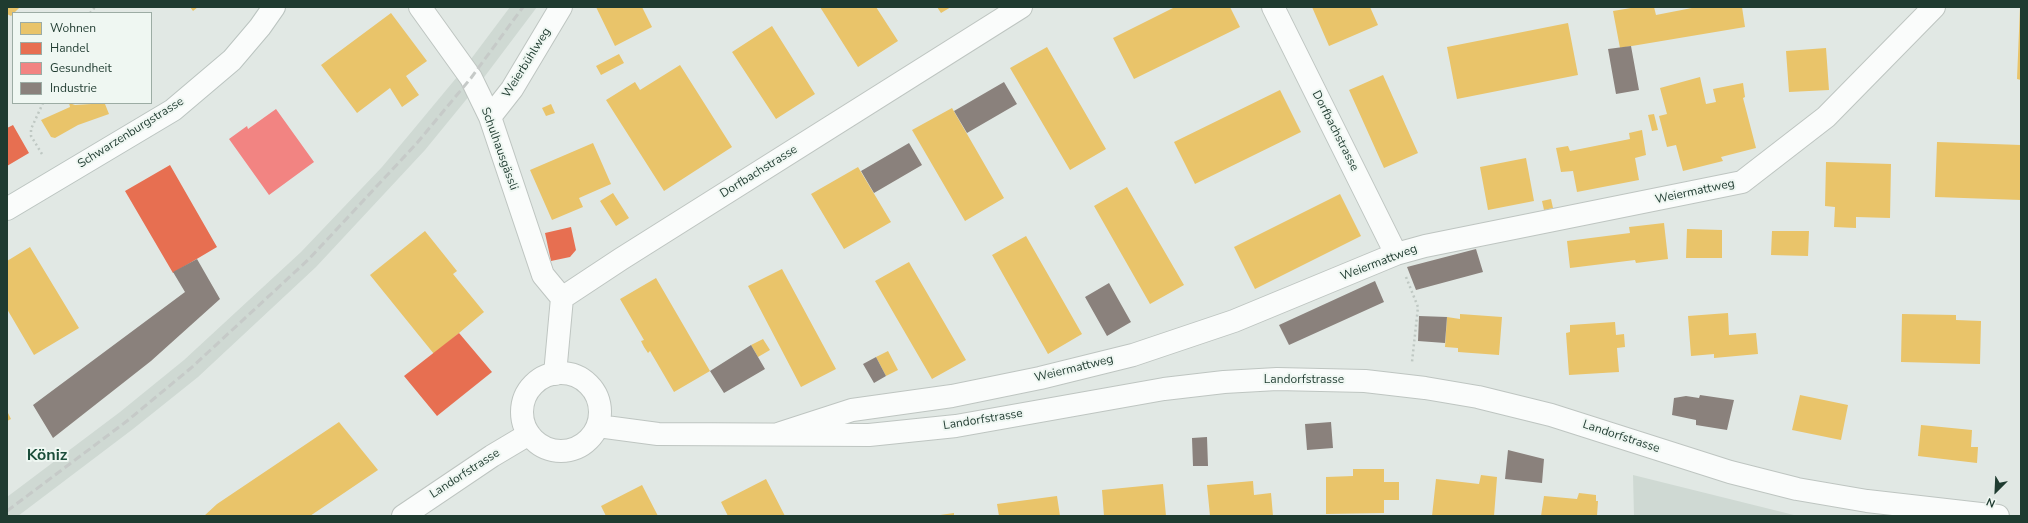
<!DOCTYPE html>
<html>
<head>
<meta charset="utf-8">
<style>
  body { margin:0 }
  #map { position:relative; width:2028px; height:523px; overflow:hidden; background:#e1e8e4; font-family:"Nunito Sans",sans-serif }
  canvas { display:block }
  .frame { position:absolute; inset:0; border:8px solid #1f3b30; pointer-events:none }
  .legend { position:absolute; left:12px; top:12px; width:140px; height:92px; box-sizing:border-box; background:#eff7f2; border:1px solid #9caca4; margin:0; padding:5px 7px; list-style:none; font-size:12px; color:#1f3b30 }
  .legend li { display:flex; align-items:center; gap:8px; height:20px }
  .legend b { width:20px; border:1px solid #9caca4 }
  .north { position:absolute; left:1976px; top:471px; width:40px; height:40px; -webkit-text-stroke:3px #eff7f2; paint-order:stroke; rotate:204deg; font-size:11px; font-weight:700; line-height:16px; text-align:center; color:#1f3b30 }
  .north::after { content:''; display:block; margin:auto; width:14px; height:18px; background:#1f3b30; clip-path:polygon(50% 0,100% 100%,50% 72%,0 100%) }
</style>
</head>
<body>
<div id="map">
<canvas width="2028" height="523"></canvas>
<div class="frame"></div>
<ul class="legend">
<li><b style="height:11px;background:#e9c46a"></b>Wohnen</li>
<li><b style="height:11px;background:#e76f51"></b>Handel</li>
<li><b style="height:11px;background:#f28482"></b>Gesundheit</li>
<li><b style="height:11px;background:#8a817c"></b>Industrie</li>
</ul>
<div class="north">N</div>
</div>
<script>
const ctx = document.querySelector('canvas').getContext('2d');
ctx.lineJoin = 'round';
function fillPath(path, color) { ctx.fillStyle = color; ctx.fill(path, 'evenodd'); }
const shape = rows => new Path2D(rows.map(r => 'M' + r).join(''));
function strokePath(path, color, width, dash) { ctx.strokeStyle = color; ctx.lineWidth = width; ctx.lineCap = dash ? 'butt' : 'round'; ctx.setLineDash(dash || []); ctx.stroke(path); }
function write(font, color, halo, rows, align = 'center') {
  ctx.font = font + ' "Nunito Sans",sans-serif'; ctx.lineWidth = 4; ctx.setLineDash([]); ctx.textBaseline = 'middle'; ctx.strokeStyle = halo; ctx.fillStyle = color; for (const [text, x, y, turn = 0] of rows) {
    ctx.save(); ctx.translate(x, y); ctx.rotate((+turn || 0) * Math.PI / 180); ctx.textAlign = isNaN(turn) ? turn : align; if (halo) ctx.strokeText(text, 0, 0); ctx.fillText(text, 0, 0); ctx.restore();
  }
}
const built = shape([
  [510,7,537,7,479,84,425,150,316,267,198,377,133,429,18,516,7,516,7,497,120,412,184,360,301,252,382,167,408,136,462,71],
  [1633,475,1798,516,1634,516]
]);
const homes = shape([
  [7,7,20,7,11,16,7,14],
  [190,7,198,7,193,11],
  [596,7,642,7,652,27,615,46],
  [820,7,876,7,898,41,858,67],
  [937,7,951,7,941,13],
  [1175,7,1230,7,1240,27,1134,79,1113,38],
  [1312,7,1370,7,1378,25,1329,46],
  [1637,7,1654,7,1656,15,1697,7,1742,7,1745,27,1620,48,1613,11],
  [2020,7,2021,7,2021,80,2017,79],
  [391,13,427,61,406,76,419,95,402,107,390,88,357,113,321,65],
  [1568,23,1578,75,1457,99,1447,47],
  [772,26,815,94,776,119,732,52],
  [1047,47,1106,149,1070,170,1010,68],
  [1826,48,1829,90,1789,92,1786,51],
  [619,54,624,63,601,75,596,66],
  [680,65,732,147,664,191,606,100,635,82,640,90],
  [1383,75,1418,153,1384,168,1349,90],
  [1700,77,1706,104,1716,102,1713,89,1743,83,1745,97,1743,98,1756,148,1721,157,1723,161,1683,171,1676,145,1667,147,1659,116,1667,114,1660,88],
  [1280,90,1301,132,1195,184,1174,142],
  [69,103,75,105,108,103,105,104,109,114,78,125,55,138,51,137,41,120,70,107],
  [551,104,555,113,546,116,542,108],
  [952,108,1004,198,965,221,912,130],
  [1654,114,1658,130,1652,131,1648,115],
  [1642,130,1646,155,1635,158,1639,180,1577,192,1573,171,1561,172,1556,148,1568,146,1570,151,1630,139,1629,133],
  [1937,142,2021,145,2021,200,1935,197],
  [593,143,611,184,579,198,583,207,552,220,530,170],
  [1526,158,1534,201,1488,210,1480,167],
  [1826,162,1891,164,1890,218,1856,217,1856,228,1834,227,1835,207,1825,206],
  [858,167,891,222,844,249,811,194],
  [1127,187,1184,285,1150,304,1094,206],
  [613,193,629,218,616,226,600,201],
  [1340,194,1361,236,1255,289,1234,247],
  [1551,199,1553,208,1544,210,1542,201],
  [1664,223,1668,259,1636,263,1635,260,1570,268,1567,241,1630,233,1629,227],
  [1687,229,1722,230,1722,258,1686,258],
  [425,231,457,271,453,274,484,312,434,354,370,275],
  [1772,231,1809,231,1808,256,1771,255],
  [1026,236,1082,334,1048,354,992,255],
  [30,247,79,328,34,355,7,309,7,261],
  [909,262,966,360,932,379,875,281],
  [782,269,836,369,801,387,748,286],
  [656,278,710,371,674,392,650,351,648,353,644,347,641,341,644,340,620,299],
  [1728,313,1729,335,1756,333,1758,354,1714,358,1714,354,1691,356,1688,316],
  [1460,314,1502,317,1499,355,1458,352,1458,348,1445,347,1447,317,1460,319],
  [1902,314,1956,315,1956,320,1981,321,1980,364,1901,362],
  [1615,322,1616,335,1624,334,1625,347,1617,348,1619,372,1569,375,1566,333,1570,332,1570,325],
  [763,339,770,350,758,357,751,345],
  [888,351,898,370,886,376,876,357],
  [1800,395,1848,405,1841,440,1792,430],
  [7,411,11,419,7,421],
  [339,422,378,470,310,516,204,516,217,504],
  [1921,425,1972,430,1971,447,1978,447,1977,463,1918,456],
  [1353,469,1384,469,1384,482,1399,482,1399,500,1384,500,1384,513,1326,514,1326,477,1353,476],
  [1481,475,1497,477,1494,516,1432,516,1436,479,1479,484],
  [766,479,785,516,728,516,721,502],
  [1253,481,1254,495,1271,493,1273,516,1210,516,1207,485],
  [1163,484,1166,516,1104,516,1102,490],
  [642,485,658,516,606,516,601,506],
  [1579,493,1596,495,1596,501,1598,501,1597,516,1541,516,1544,496,1577,499],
  [1057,496,1060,516,999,516,997,504],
  [954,513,954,516,940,516,940,515]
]);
const shops = shape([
  [13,125,29,153,7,166,7,128],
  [170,165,217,247,173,273,125,191],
  [571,227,576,250,570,257,551,261,545,233],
  [459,333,492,372,437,416,404,376]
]);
const health = shape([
  [276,109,314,162,269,195,229,139,247,126,248,129]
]);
const industry = shape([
  [1631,46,1639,90,1616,94,1608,49],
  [1004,82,1017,104,967,133,954,111],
  [909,143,922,165,874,193,861,171],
  [1476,249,1483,272,1416,290,1407,267],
  [197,259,220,299,151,361,53,438,33,405,185,292,173,272],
  [1375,281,1384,302,1289,345,1279,325],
  [1109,283,1131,322,1107,336,1085,297],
  [1419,316,1447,317,1445,343,1418,341],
  [751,345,765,369,724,393,710,371],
  [876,357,886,376,874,383,863,364],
  [1700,395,1734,400,1727,430,1696,425,1696,420,1672,415,1674,398,1686,396,1699,398],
  [1331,422,1333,448,1307,450,1305,424],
  [1207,437,1208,466,1193,466,1192,438],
  [1508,450,1544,459,1542,483,1505,479]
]);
const path = shape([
  [90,13,95,7],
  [42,154,31,136,31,129,43,103],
  [1406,277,1418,307,1412,362]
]);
const minor = shape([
  [420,7,471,78,490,117,543,275,562,298],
  [1273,7,1396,254],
  [490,117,512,89,561,7],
  [555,374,562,298,621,259,1021,7],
  [781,433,852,410,952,396,1040,378,1133,355,1234,321,1396,254,1425,246,1742,182,1826,117,1934,7]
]);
const tertiary = shape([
  '522 412a39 39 0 1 1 78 0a39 39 0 1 1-78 0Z',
  [598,426,658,434,869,435,956,426,1164,389,1224,382,1277,379,1365,381,1425,388,1478,397,1551,415,1730,472,1797,489,1867,501,1998,516],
  [403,516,492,456,529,434]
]);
const secondary = shape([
  [7,209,173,110,232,60,260,27,274,7]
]);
const rail = shape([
  [7,511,127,421,191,368,309,259,417,143,471,78,523,7]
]);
const streetNames = [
  ["Weierbühlweg",527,63,-58],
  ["Dorfbachstrasse",1335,131,63],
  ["Schwarzenburgstrasse",131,133,-32],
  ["Schulhausgässli",499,149,70],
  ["Dorfbachstrasse",759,172,-32],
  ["Weiermattweg",1695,192,-12],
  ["Weiermattweg",1379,263,-21],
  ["Weiermattweg",1074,369,-14],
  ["Landorfstrasse",1304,380],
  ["Landorfstrasse",983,420,-9],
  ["Landorfstrasse",1621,437,18],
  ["Landorfstrasse",465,474,-33]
];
const districtNames = [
  ["Köniz",47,456]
];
fillPath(built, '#cfd9d3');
fillPath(homes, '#e9c46a');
fillPath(shops, '#e76f51');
fillPath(health, '#f28482');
fillPath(industry, '#8a817c');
strokePath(minor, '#bec5c1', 24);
strokePath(tertiary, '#bec5c1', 24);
strokePath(secondary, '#bbc4c0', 24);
strokePath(path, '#bfc8c3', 2.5, [2, 3]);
strokePath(minor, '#fafcfb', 22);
strokePath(tertiary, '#fafcfb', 22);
strokePath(secondary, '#fafcfb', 22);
strokePath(rail, '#c6cac8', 3, [8, 4]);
write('12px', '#1f3b30', '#eff7f2', streetNames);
write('bold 16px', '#1b4d3a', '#eff7f2', districtNames);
</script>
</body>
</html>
